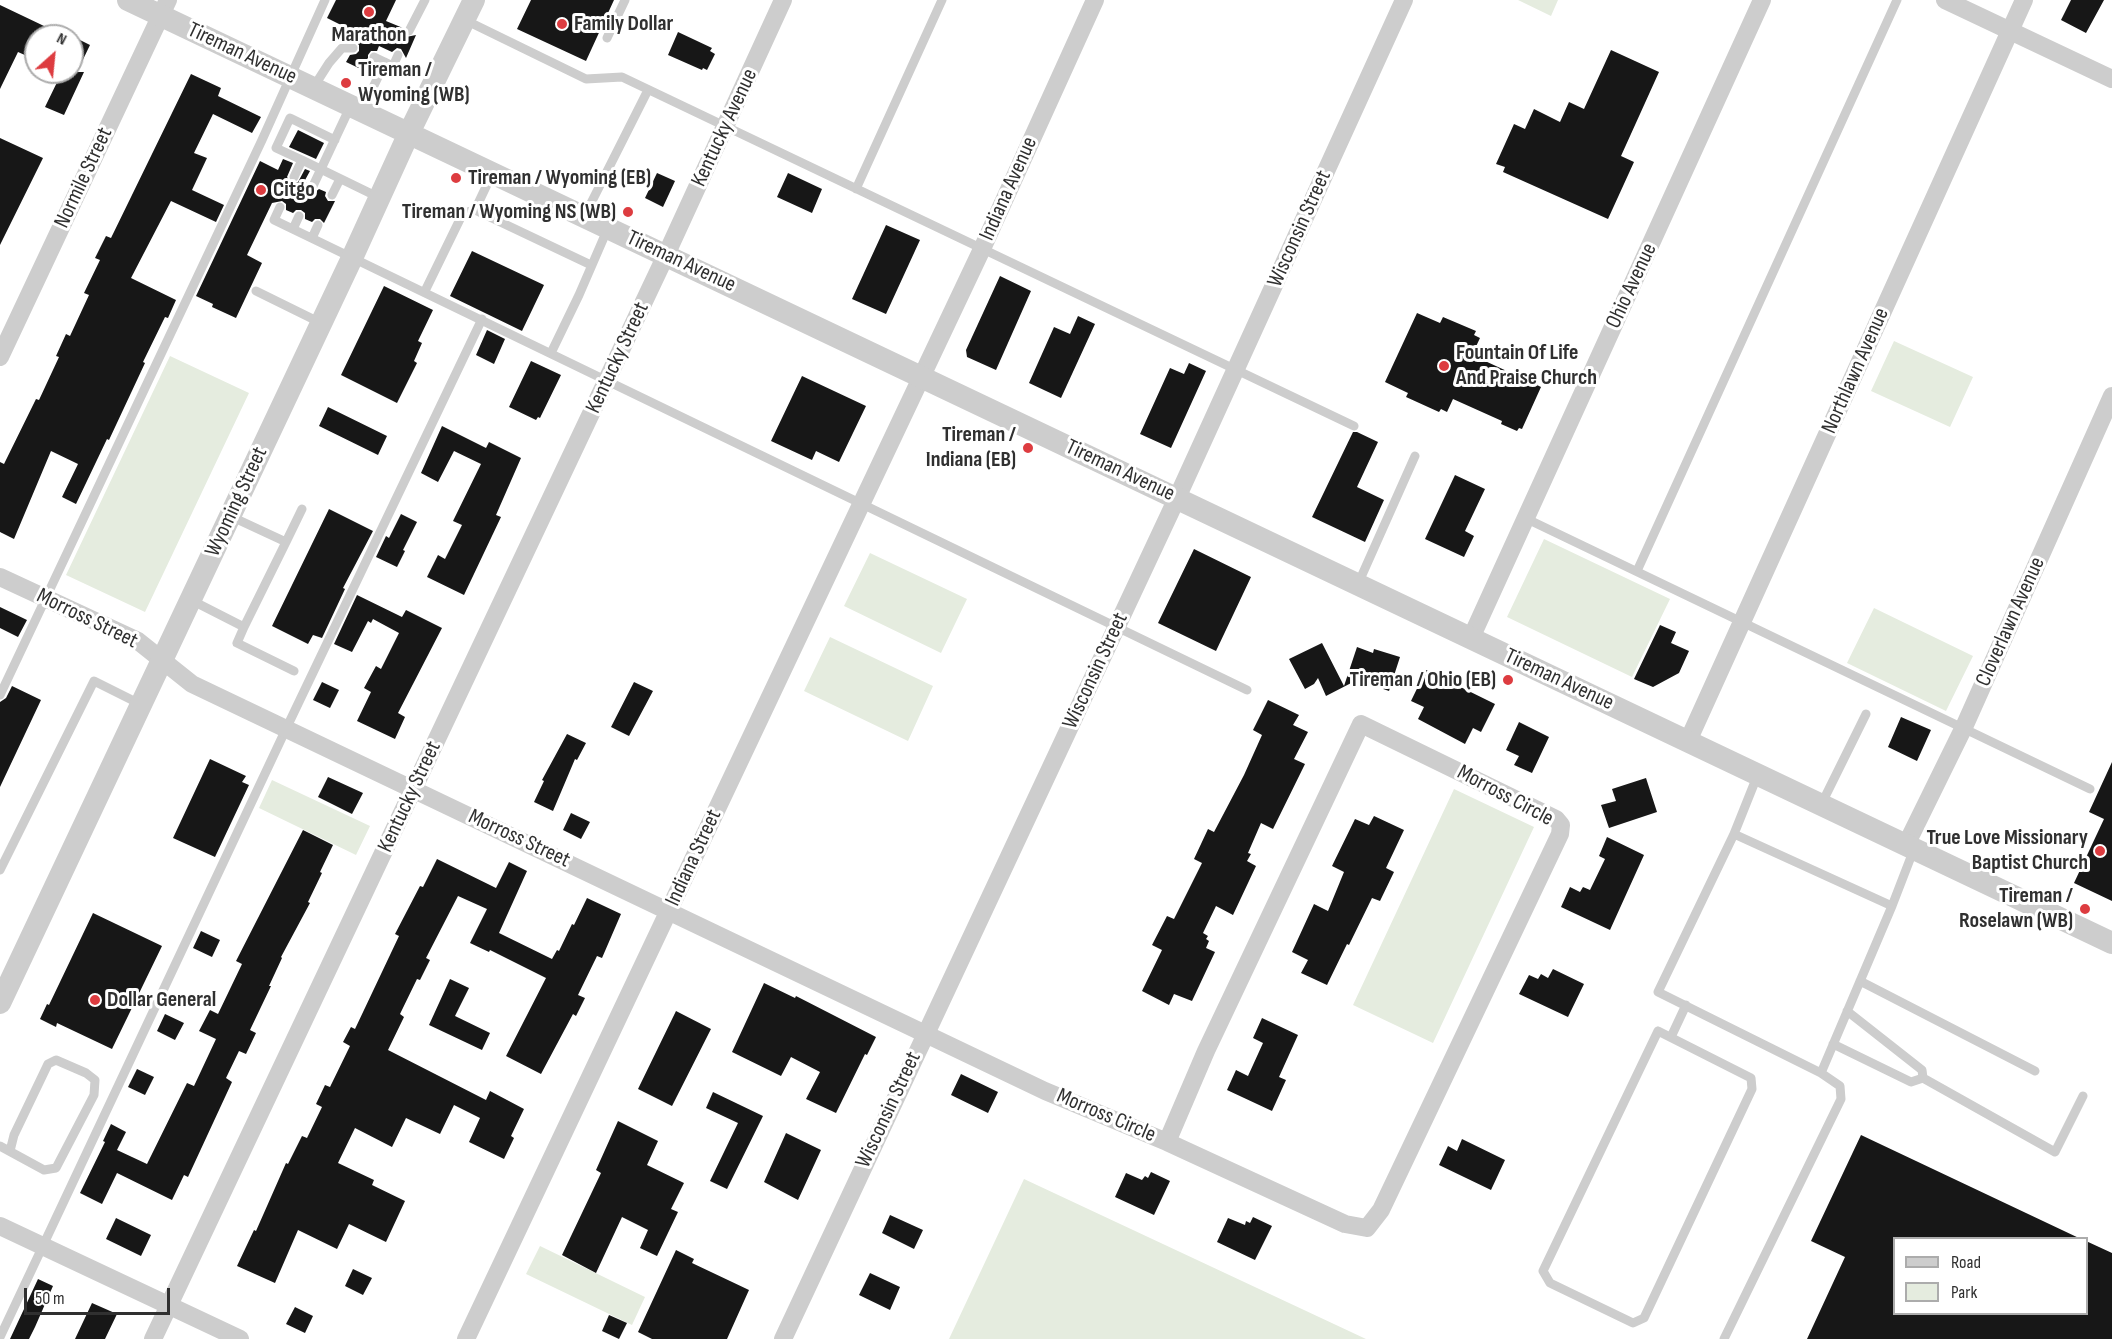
<!DOCTYPE html>
<html>
<head>
<meta charset="utf-8">
<style>
  body { margin:0 }
  #map { position:relative; width:2112px; height:1339px; overflow:hidden; background:#fff; font-family:"Sofia Sans Condensed",sans-serif }
  canvas { display:block }
  .legend { position:absolute; left:1893px; top:1237px; width:195px; height:78px; box-sizing:border-box; background:#fff; border:2px solid #acacac; margin:0; padding:8px 10px; list-style:none; font-size:18px; color:#303030 }
  .legend li { display:flex; align-items:center; gap:12px; height:30px }
  .legend b { width:30px; border:2px solid #acacac }
  .north { position:absolute; left:24px; top:24px; width:60px; height:60px; box-sizing:border-box; background:#fff; border:2px solid #acacac; border-radius:50%; rotate:27deg; font-size:16px; font-weight:700; line-height:24px; text-align:center; color:#303030 }
  .north::after { content:''; display:block; margin:auto; width:21px; height:27px; background:#dd3c40; clip-path:polygon(50% 0,100% 100%,50% 72%,0 100%) }
  .scale { position:absolute; left:24px; top:1288px; width:146px; height:27px; box-sizing:border-box; border:3px solid #303030; border-top:0; padding-left:8px; font-size:18px; line-height:21px; white-space:nowrap; color:#303030; -webkit-text-stroke:4px #fff; paint-order:stroke }
</style>
</head>
<body>
<div id="map">
<canvas width="2112" height="1339"></canvas>
<ul class="legend">
<li><b style="height:8px;background:#cdcdcd"></b>Road</li>
<li><b style="height:16px;background:#e5ecdf"></b>Park</li>
</ul>
<div class="north">N</div>
<div class="scale">50 m</div>
</div>
<script>
const ctx = document.querySelector('canvas').getContext('2d');
ctx.lineJoin = 'round';
function fillPath(path, color) { ctx.fillStyle = color; ctx.fill(path, 'evenodd'); }
const shape = rows => new Path2D(rows.map(r => 'M' + r).join(''));
function strokePath(path, color, width, dash) { ctx.strokeStyle = color; ctx.lineWidth = width; ctx.lineCap = dash ? 'butt' : 'round'; ctx.setLineDash(dash || []); ctx.stroke(path); }
function write(font, color, halo, rows, align = 'center') {
  ctx.font = font + ' "Sofia Sans Condensed",sans-serif'; ctx.lineWidth = 6; ctx.setLineDash([]); ctx.textBaseline = 'middle'; ctx.strokeStyle = halo; ctx.fillStyle = color; for (const [text, x, y, turn = 0] of rows) {
    ctx.save(); ctx.translate(x, y); ctx.rotate((+turn || 0) * Math.PI / 180); ctx.textAlign = isNaN(turn) ? turn : align; if (halo) ctx.strokeText(text, 0, 0); ctx.fillText(text, 0, 0); ctx.restore();
  }
}
const green = shape([
  [1518,0,1558,0,1551,16],
  [1894,341,1973,377,1950,427,1871,391],
  [170,356,249,393,145,612,66,575],
  [1544,539,1670,599,1632,677,1507,617],
  [870,553,967,599,941,653,844,606],
  [1874,608,1973,656,1946,711,1847,663],
  [830,637,933,686,908,741,804,691],
  [272,780,370,826,356,855,259,808],
  [1454,789,1534,827,1433,1043,1353,1005],
  [1024,1179,1366,1339,949,1339],
  [540,1246,645,1297,632,1325,526,1274]
]);
const building = shape([
  [336,0,396,0,386,21,403,28,403,34,406,37,416,35,406,58,401,49,397,48,392,52,379,46,377,51,371,51,368,55,368,60,371,63,367,72,346,62,350,55,356,54,359,51,359,45,356,42,359,34,327,18],
  [531,0,614,0,586,61,517,29],
  [2071,0,2104,0,2086,33,2061,20],
  [0,5,65,36,36,36,36,60,18,52,0,89],
  [678,32,712,48,710,51,715,54,707,70,703,68,702,70,668,55],
  [72,36,90,45,77,72,84,72,64,115,45,107,62,72,72,72],
  [1611,50,1659,72,1621,156,1634,162,1608,219,1503,172,1505,167,1496,164,1514,124,1525,129,1534,109,1560,122,1569,102,1584,109],
  [191,74,221,88,218,96,261,117,252,133,213,114,194,153,207,158,192,190,224,205,216,222,171,201,131,278,176,300,168,318,165,317,143,362,145,363,109,440,107,439,76,504,62,497,78,464,51,451,14,539,0,532,0,462,4,464,36,399,39,400,59,357,56,356,66,334,70,336,89,295,84,293,100,260,95,258,106,236,111,238],
  [298,130,324,143,316,159,289,147],
  [0,138,43,158,0,245],
  [283,159,293,163,287,177,291,183,298,182,305,169,310,171,304,182,307,183,308,190,314,193,319,189,326,192,325,196,328,201,335,201,324,223,320,219,315,219,312,222,305,219,305,213,301,210,296,210,293,213,286,210,286,204,282,201,272,203,247,255,262,263,236,318,212,307,213,304,196,296,260,161,278,170],
  [657,173,675,181,663,207,645,198],
  [788,173,822,189,812,213,777,197],
  [886,225,920,240,886,314,852,299],
  [472,251,544,285,522,331,450,296],
  [1000,276,1031,291,996,370,967,357,966,350],
  [384,286,433,310,418,341,422,343,414,361,417,363,397,403,341,375],
  [1417,313,1440,323,1443,317,1476,331,1474,335,1480,338,1472,355,1522,378,1523,376,1538,383,1537,385,1541,387,1522,429,1519,428,1517,431,1501,424,1502,421,1453,399,1447,412,1441,409,1439,412,1406,397,1408,393,1385,382],
  [1078,316,1095,324,1061,398,1029,383,1054,327,1070,334],
  [487,330,505,339,494,364,476,355],
  [531,361,561,375,540,418,538,417,536,420,509,407],
  [1189,363,1206,371,1171,448,1140,434,1170,368,1184,374],
  [802,376,866,406,839,462,816,451,812,460,771,441],
  [328,407,387,436,378,455,319,426],
  [442,426,486,448,489,442,521,458,496,515,501,517,464,595,427,577,438,555,445,559,462,525,453,521,481,464,454,451,438,482,421,473],
  [1353,432,1357,432,1378,442,1357,487,1384,500,1365,542,1312,517],
  [1455,475,1485,489,1465,531,1474,536,1464,557,1425,539],
  [329,509,373,531,343,588,345,589,322,638,313,635,308,644,272,626],
  [401,514,417,522,403,550,405,551,397,567,376,557,386,536,389,538],
  [1194,549,1251,577,1216,651,1158,623],
  [357,595,402,617,406,610,442,628,398,713,405,717,395,739,357,721,371,692,364,688,376,666,381,669,399,633,373,619,371,623,368,621,352,652,334,644],
  [0,607,27,620,18,637,0,628],
  [1660,625,1676,632,1671,643,1689,651,1679,673,1653,687,1634,679],
  [1322,643,1344,686,1357,647,1373,653,1374,649,1400,657,1389,691,1357,680,1326,696,1318,678,1314,684,1305,689,1289,659],
  [1426,670,1495,704,1481,732,1473,728,1465,744,1418,719,1424,707,1411,701],
  [322,682,339,690,330,708,313,700],
  [634,682,653,691,629,736,611,727],
  [12,686,41,700,0,787,0,702,6,698],
  [1268,700,1299,715,1293,725,1308,732,1294,759,1305,764,1273,829,1261,823,1248,853,1251,854,1247,861,1256,866,1233,915,1216,906,1203,933,1208,936,1206,939,1209,941,1206,948,1215,952,1192,1001,1174,994,1169,1005,1142,991,1162,950,1152,945,1167,916,1174,919,1202,863,1194,859,1208,829,1214,832,1244,775,1262,735,1253,730],
  [1901,717,1931,730,1917,761,1888,747],
  [1519,722,1549,737,1532,773,1514,765,1519,756,1506,750],
  [567,734,586,743,577,760,575,759,553,811,534,802,544,781,542,780],
  [210,759,246,776,242,782,249,785,215,857,173,838],
  [2112,762,2112,901,2074,883,2104,819,2089,812],
  [328,777,363,793,352,814,318,797],
  [1646,778,1657,812,1609,828,1601,805,1616,801,1612,789],
  [571,813,590,822,581,839,563,830],
  [1374,816,1404,830,1386,868,1394,872,1380,901,1372,898,1349,945,1347,944,1327,985,1301,973,1308,960,1292,952,1314,904,1328,911,1344,872,1332,866,1355,819,1369,825],
  [303,830,333,845,320,872,322,873,308,902,310,903,281,957,282,958,269,986,271,986,250,1030,256,1033,246,1054,239,1051,226,1078,232,1082,188,1177,184,1175,172,1200,117,1173,102,1204,80,1193,105,1142,103,1141,111,1124,126,1132,117,1150,147,1164,187,1083,194,1086,216,1039,199,1031,210,1010,218,1014,242,964,236,961],
  [1607,837,1644,855,1610,930,1561,907,1570,887,1580,892,1583,887,1590,890,1605,859,1599,856],
  [437,859,496,888,509,862,527,871,499,933,552,959,557,950,559,951,572,924,574,925,587,898,621,914,602,958,597,956,578,995,585,998,576,1016,573,1014,541,1074,506,1056,546,978,490,950,489,952,470,943,487,909,458,896,426,958,430,960,420,980,417,979,400,1014,404,1017,388,1050,486,1100,490,1091,524,1109,511,1136,514,1138,504,1159,469,1142,480,1118,454,1105,440,1134,406,1118,392,1147,355,1128,338,1163,374,1180,372,1185,405,1201,386,1242,349,1224,337,1249,298,1230,275,1283,237,1266,254,1230,256,1231,286,1163,288,1164,302,1136,307,1138,322,1107,316,1104,325,1085,330,1087,350,1046,343,1042,351,1027,355,1029,399,936,395,934,420,886,423,887],
  [93,913,162,946,112,1049,57,1023,56,1027,40,1019,47,1004,49,1005],
  [201,931,220,940,212,957,193,948],
  [1553,969,1584,984,1568,1017,1519,994,1529,975,1538,979,1541,974,1548,978],
  [450,979,469,988,455,1016,490,1033,482,1050,429,1025],
  [764,983,795,998,796,996,876,1037,867,1055,865,1054,836,1113,806,1099,820,1072,791,1057,781,1076,732,1052],
  [676,1011,711,1029,672,1106,638,1089],
  [165,1014,184,1023,175,1040,157,1031],
  [1262,1018,1298,1035,1279,1077,1286,1080,1272,1111,1227,1090,1236,1070,1248,1076,1263,1043,1253,1038],
  [137,1069,154,1077,145,1095,128,1087],
  [961,1074,998,1092,988,1113,951,1095],
  [713,1092,763,1116,727,1189,710,1181,738,1123,706,1108],
  [618,1121,658,1141,647,1165,684,1183,671,1209,678,1212,657,1256,640,1248,648,1230,622,1217,596,1273,562,1255,601,1173,596,1170],
  [786,1133,821,1150,798,1200,764,1182],
  [1861,1135,2081,1239,1894,1239,1894,1314,2086,1314,2086,1241,2112,1253,2112,1339,1807,1339,1845,1257,1811,1241],
  [1462,1139,1505,1160,1491,1190,1439,1165,1448,1146,1457,1151],
  [1151,1172,1170,1181,1154,1215,1115,1197,1126,1173,1142,1180,1145,1176,1148,1178],
  [890,1215,923,1230,914,1249,882,1233],
  [1253,1217,1272,1226,1255,1260,1217,1242,1228,1218,1245,1225,1246,1221,1250,1223],
  [116,1218,151,1235,141,1256,106,1239],
  [676,1250,694,1259,692,1263,749,1290,727,1339,652,1339,638,1332],
  [353,1269,372,1278,363,1295,345,1286],
  [870,1273,900,1287,890,1310,859,1295],
  [38,1279,53,1286,35,1327,29,1339,10,1339],
  [92,1303,117,1314,105,1339,75,1339],
  [295,1307,313,1316,305,1333,286,1324],
  [609,1315,627,1323,619,1339,602,1331]
]);
const service = shape([
  [465,20,586,79,622,77,1354,426],
  [409,31,425,0],
  [607,38,625,0],
  [374,57,393,66,398,55],
  [313,88,329,63,342,48,353,48],
  [362,111,385,62],
  [302,160,276,148,290,118,335,140],
  [294,177,302,160,380,198],
  [313,186,351,105],
  [856,189,942,0],
  [332,195,340,179],
  [280,207,274,220,1247,690],
  [475,210,492,174],
  [584,217,648,90],
  [293,229,299,216],
  [312,238,318,225],
  [256,291,321,323],
  [425,291,463,213,475,210,591,265],
  [551,353,579,295,608,228],
  [1525,518,2090,789],
  [286,542,302,509],
  [1637,571,1897,0],
  [1358,584,1415,456],
  [191,600,244,627,286,542,230,516],
  [244,627,237,643,294,671],
  [0,695,262,140,325,0],
  [1821,805,1866,714],
  [1734,834,1758,774],
  [0,870,94,681,142,705],
  [1860,981,2035,1071],
  [1847,1011,1922,1070,1923,1078,2055,1152,2083,1096],
  [1658,1031,1751,1078,1752,1089,1644,1318,1633,1323,1550,1283,1543,1271,1658,1031],
  [1671,1037,1686,1005],
  [1833,1044,1911,1082,1923,1078],
  [1821,1073,1892,906],
  [0,1146,44,1170,56,1168,94,1095,95,1080,86,1073,56,1060,48,1064,14,1135,10,1151],
  [0,1337,286,729,482,319],
  [1724,1339,1841,1099,1840,1086,1821,1073,1658,992,1734,834,1892,906,1914,849]
]);
const minor = shape([
  [1945,0,2112,79],
  [0,357,168,0],
  [0,577,138,641,192,684,1045,1091,1155,1137,1167,1142,1345,1224,1367,1228,1381,1210,1560,834,1561,825,1556,819,1361,724,1206,1051,1167,1142],
  [1471,638,1762,0],
  [1688,741,2024,0],
  [1906,845,1964,727,2112,396],
  [0,1226,240,1339],
  [153,1339,666,255,783,0],
  [466,1339,982,249,1095,0],
  [783,1339,1177,498,1404,0]
]);
const tertiary = shape([
  [128,0,2112,943],
  [0,1003,352,258,409,133,474,0]
]);
const markers = [
  [369,12,6,"#dd3c40"],
  [562,24,6,"#dd3c40"],
  [346,83,6,"#dd3c40"],
  [456,178,6,"#dd3c40"],
  [261,190,6,"#dd3c40"],
  [628,212,6,"#dd3c40"],
  [1444,366,6,"#dd3c40"],
  [1028,448,6,"#dd3c40"],
  [1508,680,6,"#dd3c40"],
  [2100,851,6,"#dd3c40"],
  [2085,909,6,"#dd3c40"],
  [95,1000,6,"#dd3c40"]
];
const poiNames = [
  ["Family Dollar",574,24],
  ["Marathon",369,35,"center"],
  ["Tireman /",358,70],
  ["Wyoming (WB)",358,95],
  ["Tireman / Wyoming (EB)",468,178],
  ["Citgo",273,190],
  ["Tireman / Wyoming NS (WB)",616,212,"right"],
  ["Fountain Of Life",1456,353],
  ["And Praise Church",1456,378],
  ["Tireman /",1016,435,"right"],
  ["Indiana (EB)",1016,460,"right"],
  ["Tireman / Ohio (EB)",1496,680,"right"],
  ["True Love Missionary",2088,838,"right"],
  ["Baptist Church",2088,863,"right"],
  ["Tireman /",2073,896,"right"],
  ["Roselawn (WB)",2073,921,"right"],
  ["Dollar General",107,1000]
];
const streetNames = [
  ["Tireman Avenue",242,54,25],
  ["Kentucky Avenue",725,128,-65],
  ["Normile Street",84,178,-65],
  ["Indiana Avenue",1009,189,-66],
  ["Wisconsin Street",1300,229,-66],
  ["Tireman Avenue",681,262,25],
  ["Ohio Avenue",1632,286,-65],
  ["Kentucky Street",618,358,-65],
  ["Northlawn Avenue",1856,371,-66],
  ["Tireman Avenue",1120,471,25],
  ["Wyoming Street",237,502,-65],
  ["Morross Street",87,619,26],
  ["Cloverlawn Avenue",2011,622,-66],
  ["Wisconsin Street",1096,671,-65],
  ["Tireman Avenue",1559,680,25],
  ["Morross Circle",1505,796,28],
  ["Kentucky Street",410,797,-65],
  ["Morross Street",519,839,25],
  ["Indiana Street",694,858,-65],
  ["Wisconsin Street",889,1110,-65],
  ["Morross Circle",1106,1116,23]
];
fillPath(green, '#e5ecdf');
fillPath(building, '#171717');
strokePath(service, '#cdcdcd', 9);
strokePath(minor, '#cdcdcd', 18);
strokePath(tertiary, '#cdcdcd', 22);
for (const [x, y, r, color] of markers) { const dot = new Path2D(); dot.arc(x, y, r, 0, 2 * Math.PI); ctx.fillStyle = color; ctx.fill(dot); strokePath(dot, '#fff', 2); }
write('bold 22px', '#303030', '#fff', poiNames, 'left');
write('22px', '#303030', '#fff', streetNames);
</script>
</body>
</html>
